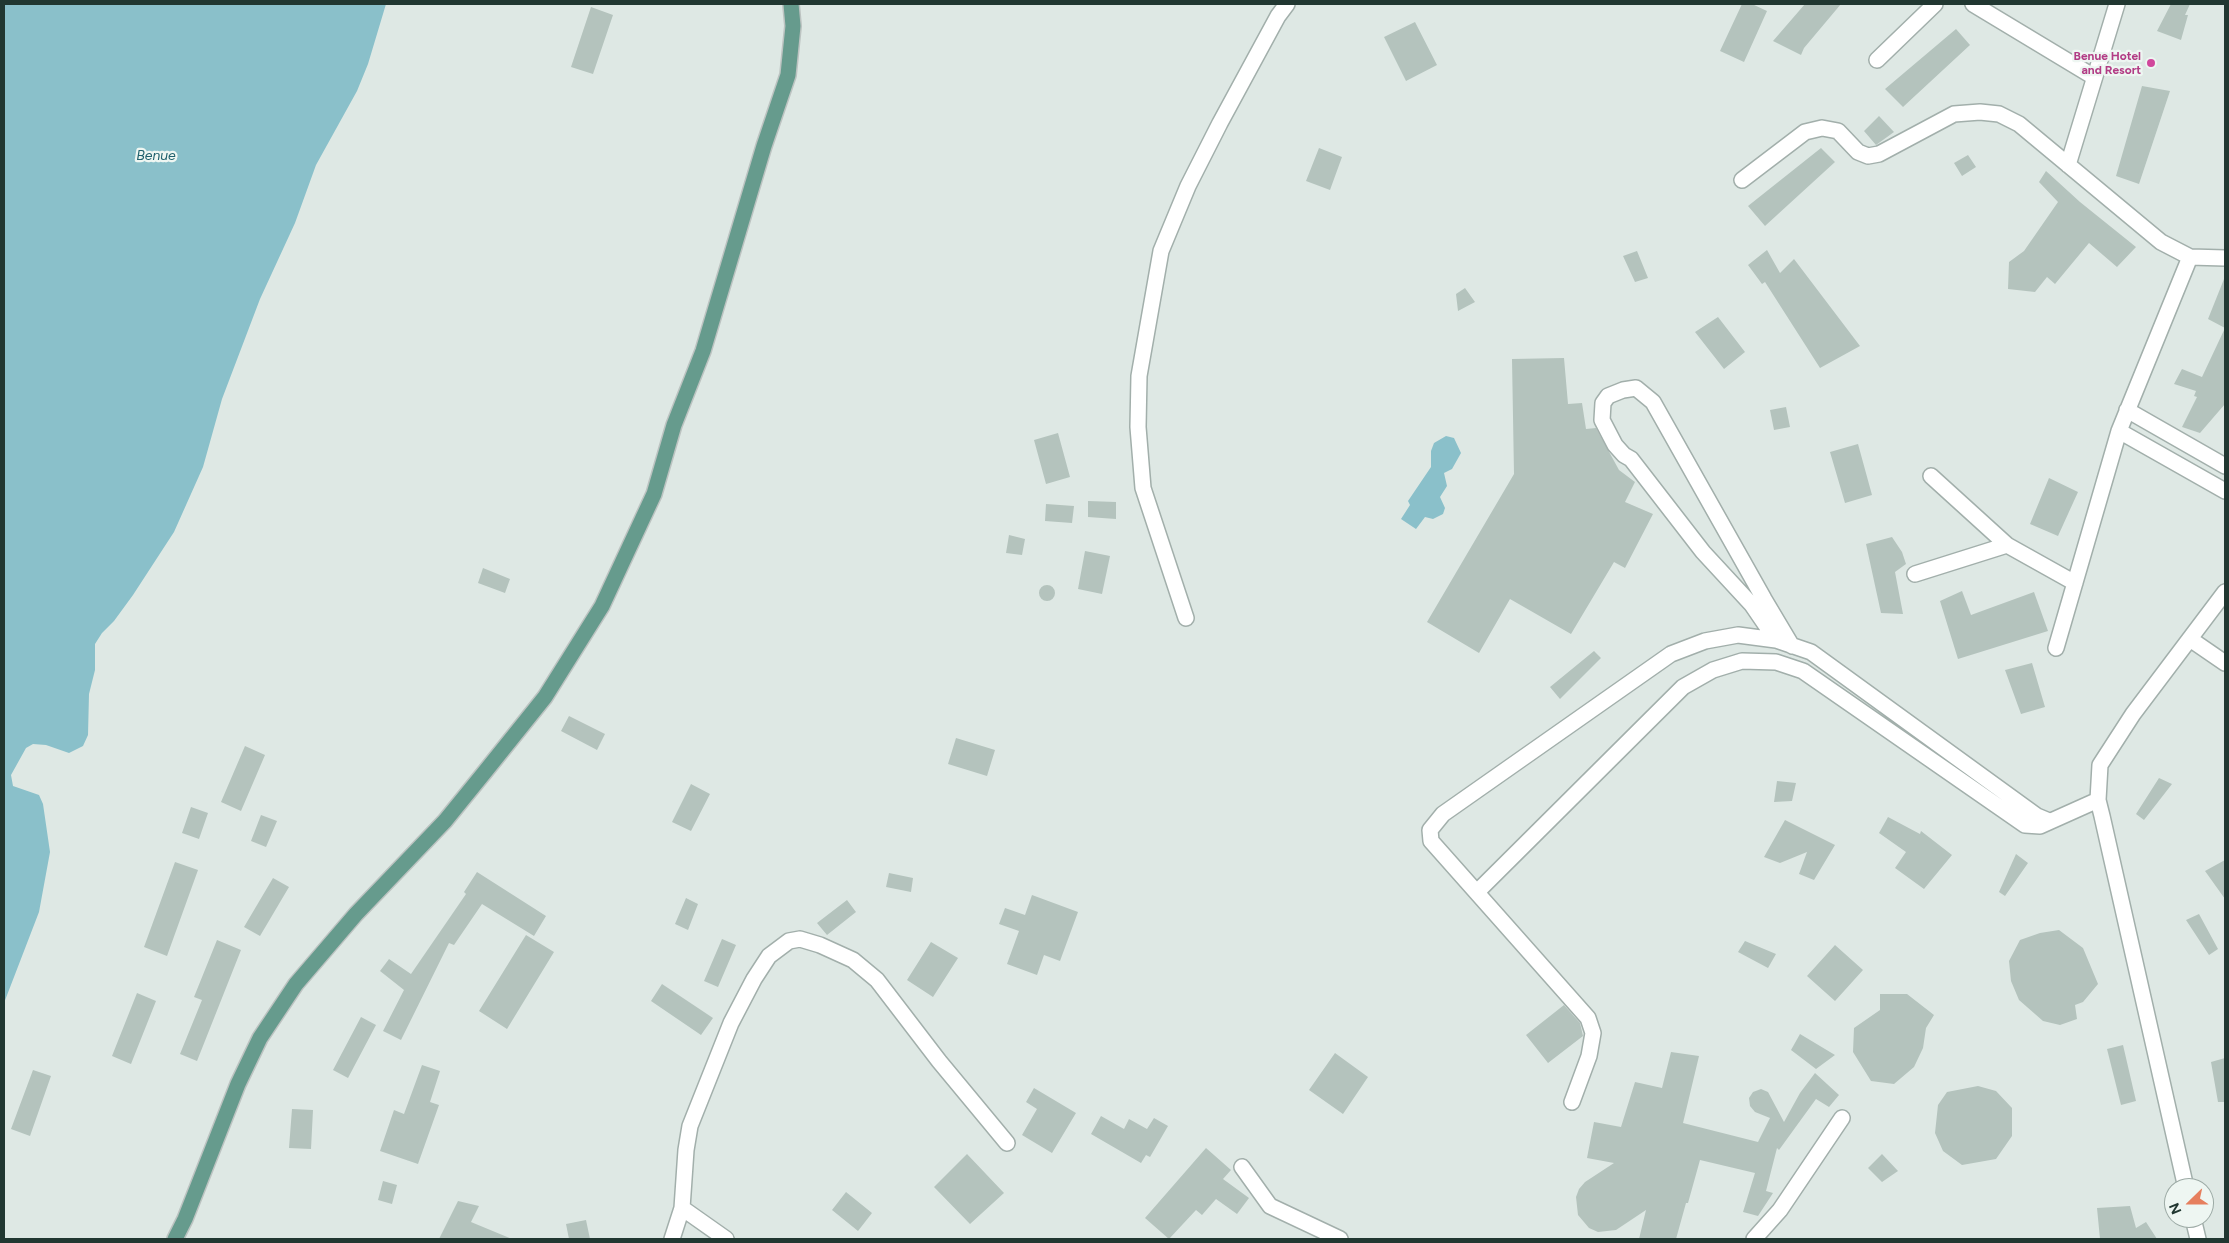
<!DOCTYPE html>
<html>
<head>
<meta charset="utf-8">
<style>
  body { margin:0 }
  #map { position:relative; width:2229px; height:1243px; overflow:hidden; background:#dee8e4; font-family:Figtree,sans-serif }
  canvas { display:block }
  .frame { position:absolute; inset:0; border:5px solid #213731; pointer-events:none }
  .north { position:absolute; left:2164px; top:1178px; width:50px; height:50px; box-sizing:border-box; background:#eef6f2; border:1px solid #9caaa5; border-radius:50%; rotate:248deg; font-size:14px; font-weight:700; line-height:20px; text-align:center; color:#213731 }
  .north::after { content:''; display:block; margin:auto; width:18px; height:22px; background:#e67f5e; clip-path:polygon(50% 0,100% 100%,50% 72%,0 100%) }
</style>
</head>
<body>
<div id="map">
<canvas width="2229" height="1243"></canvas>
<div class="frame"></div>
<div class="north">N</div>
</div>
<script>
const ctx = document.querySelector('canvas').getContext('2d');
ctx.lineJoin = 'round';
function fillPath(path, color) { ctx.fillStyle = color; ctx.fill(path, 'evenodd'); }
const shape = rows => new Path2D(rows.map(r => 'M' + r).join(''));
function strokePath(path, color, width, dash) { ctx.strokeStyle = color; ctx.lineWidth = width; ctx.lineCap = dash ? 'butt' : 'round'; ctx.setLineDash(dash || []); ctx.stroke(path); }
function write(font, color, halo, rows, align = 'center') {
  ctx.font = font + ' Figtree,sans-serif'; ctx.lineWidth = 4.5; ctx.setLineDash([]); ctx.textBaseline = 'middle'; ctx.strokeStyle = halo; ctx.fillStyle = color; for (const [text, x, y, turn = 0] of rows) {
    ctx.save(); ctx.translate(x, y); ctx.rotate((+turn || 0) * Math.PI / 180); ctx.textAlign = isNaN(turn) ? turn : align; if (halo) ctx.strokeText(text, 0, 0); ctx.fillText(text, 0, 0); ctx.restore();
  }
}
const water = shape([
  [4,4,386,4,368,64,357,91,316,165,295,223,260,299,222,399,203,467,174,532,133,595,114,621,102,633,95,644,95,670,89,694,88,735,83,746,69,753,46,745,33,744,26,748,11,775,13,786,39,795,43,804,50,852,39,912,4,1003],
  [1446,436,1454,438,1461,453,1452,469,1444,473,1447,486,1440,497,1445,508,1443,514,1433,519,1425,517,1416,529,1401,519,1410,505,1408,501,1431,467,1431,451,1434,443]
]);
const building = shape([
  [1742,4,1752,4,1767,11,1744,62,1720,51],
  [1805,4,1841,4,1804,48,1801,55,1773,41],
  [2171,4,2190,4,2185,15,2188,15,2181,40,2157,31],
  [591,7,613,15,593,74,571,67],
  [1415,22,1437,65,1406,81,1384,37],
  [1956,29,1970,45,1903,107,1885,89],
  [2142,86,2170,91,2139,184,2116,176],
  [1879,116,1894,132,1876,145,1864,131],
  [1319,148,1342,157,1330,190,1306,181],
  [1821,148,1835,162,1765,226,1748,206],
  [1968,155,1976,167,1962,176,1954,163],
  [2046,171,2080,202,2136,247,2117,267,2089,243,2055,284,2047,277,2035,292,2008,289,2009,262,2024,251,2058,202,2039,182],
  [1767,250,1780,273,1794,259,1860,346,1820,368,1765,282,1762,284,1748,265],
  [1637,251,1648,278,1635,282,1623,256],
  [2224,279,2225,279,2225,404,2200,433,2182,427,2197,397,2194,396,2196,391,2174,384,2182,369,2202,377,2225,328,2208,319],
  [1465,288,1475,302,1458,311,1456,294],
  [1718,317,1745,352,1724,369,1695,332],
  [1564,358,1568,404,1582,403,1586,429,1596,428,1619,470,1635,482,1625,502,1653,514,1625,568,1614,562,1571,634,1510,599,1479,653,1427,622,1514,474,1512,359],
  [1786,407,1790,427,1774,430,1770,410],
  [1058,433,1070,477,1046,484,1034,440],
  [1858,444,1872,495,1845,503,1830,452],
  [2049,478,2078,492,2058,536,2030,524],
  [1088,501,1116,502,1116,519,1088,517],
  [1046,504,1074,506,1072,523,1045,521],
  [1009,535,1025,539,1022,555,1006,553],
  [1892,537,1902,552,1906,564,1895,572,1903,614,1881,613,1866,544],
  [1085,551,1110,556,1102,594,1078,589],
  [483,568,510,579,505,593,478,583],
  '1039 593a8 8 0 1 1 16 0a8 8 0 1 1-16 0Z',
  [1962,591,1971,615,2034,592,2048,631,1958,659,1940,601],
  [1594,651,1601,658,1560,699,1550,687],
  [2032,663,2045,707,2021,714,2005,670],
  [569,716,605,734,597,750,561,731],
  [956,738,995,750,987,776,948,764],
  [245,746,265,755,241,811,221,802],
  [2159,778,2172,784,2144,820,2136,814],
  [1777,781,1796,783,1792,801,1774,802],
  [691,784,710,794,691,831,672,822],
  [191,807,208,813,199,839,182,833],
  [261,815,277,821,266,847,251,841],
  [1888,817,1920,834,1921,831,1952,855,1924,889,1895,868,1906,852,1879,833],
  [1785,820,1835,845,1814,880,1799,874,1807,852,1780,863,1764,857],
  [2016,854,2028,863,2005,896,1999,892],
  [2225,860,2225,899,2205,871],
  [175,862,198,870,167,956,144,947],
  [477,872,546,916,534,936,482,904,454,945,449,943,401,1040,383,1031,404,990,380,971,389,959,411,974,466,894,464,892],
  [889,873,913,878,911,892,886,887],
  [273,878,289,887,260,936,244,927],
  [1032,895,1078,912,1060,961,1044,955,1037,975,1007,964,1019,931,999,924,1005,908,1025,915],
  [686,898,698,904,688,930,675,924],
  [847,900,856,912,827,935,817,923],
  [2199,914,2218,949,2209,955,2186,920],
  [2059,930,2083,948,2098,984,2083,1002,2075,1005,2077,1019,2060,1025,2043,1021,2019,1000,2011,981,2009,961,2020,940,2040,933],
  [526,935,554,952,507,1029,479,1011],
  [722,939,736,945,718,987,704,981],
  [217,940,241,950,197,1061,180,1054,202,1000,194,997],
  [1745,941,1776,954,1768,968,1738,952],
  [931,942,958,958,933,997,907,980],
  [1835,945,1863,970,1835,1001,1807,976],
  [662,984,713,1018,701,1035,651,1001],
  [137,993,156,1001,131,1064,112,1056],
  [1880,994,1907,994,1934,1015,1926,1028,1923,1048,1914,1067,1894,1084,1871,1081,1853,1052,1854,1028,1880,1010],
  [1564,1005,1580,1023,1583,1036,1548,1063,1526,1035],
  [361,1017,376,1025,348,1078,333,1070],
  [1800,1034,1835,1055,1816,1069,1791,1050],
  [2123,1045,2136,1101,2121,1105,2107,1049],
  [1671,1052,1699,1056,1683,1123,1758,1142,1770,1118,1755,1112,1750,1106,1749,1098,1753,1092,1761,1089,1768,1092,1784,1122,1800,1093,1815,1073,1839,1095,1829,1107,1816,1099,1779,1150,1777,1148,1766,1191,1773,1193,1758,1216,1743,1212,1755,1173,1700,1160,1688,1203,1686,1203,1676,1239,1639,1239,1646,1210,1616,1230,1598,1232,1589,1228,1578,1215,1576,1197,1579,1189,1585,1182,1614,1163,1587,1158,1594,1122,1621,1127,1635,1082,1662,1088],
  [1335,1053,1368,1077,1343,1114,1309,1090],
  [2225,1058,2225,1102,2218,1102,2211,1062],
  [422,1065,440,1071,430,1102,439,1105,418,1164,380,1151,394,1110,404,1114],
  [33,1070,51,1076,30,1136,11,1129],
  [1978,1086,1996,1091,2012,1108,2012,1136,1996,1159,1962,1165,1943,1151,1935,1133,1938,1105,1947,1092],
  [1034,1088,1076,1113,1052,1153,1022,1135,1037,1109,1026,1102],
  [292,1109,313,1110,311,1149,289,1148],
  [1101,1116,1124,1129,1129,1119,1147,1129,1154,1118,1168,1126,1150,1157,1146,1155,1141,1163,1091,1134],
  [1206,1148,1231,1170,1223,1179,1249,1198,1237,1214,1216,1199,1202,1215,1196,1210,1169,1239,1145,1218],
  [967,1154,1004,1193,970,1224,934,1187],
  [1882,1154,1898,1171,1882,1182,1868,1168],
  [383,1181,397,1185,392,1204,378,1200],
  [846,1192,872,1213,858,1231,832,1210],
  [458,1201,479,1206,471,1222,512,1239,439,1239],
  [2130,1206,2136,1228,2146,1222,2157,1239,2100,1239,2097,1208],
  [586,1220,590,1239,569,1239,566,1224]
]);
const minor = shape([
  [1973,4,2094,77],
  [1877,60,1935,4],
  [2068,165,2117,4],
  [1742,180,1805,132,1822,128,1838,131,1858,152,1868,156,1879,154,1954,114,1980,112,1999,114,2019,124,2161,242,2190,257,2225,258],
  [2127,410,2225,466],
  [2119,431,2225,491],
  [1931,476,2007,545,2075,583],
  [1915,574,2007,545],
  [1186,618,1143,488,1138,427,1139,376,1161,251,1188,186,1220,123,1278,16,1287,4],
  [2190,639,2225,663],
  [1776,640,1752,605,1703,552,1631,459,1624,455,1615,445,1602,420,1603,403,1608,396,1623,390,1636,388,1653,402,1764,599,1792,646],
  [2056,648,2119,431,2190,257],
  [1477,892,1683,687,1713,670,1742,661,1776,662,1803,671,2025,825,2040,826,2098,800],
  [1572,1102,1589,1056,1593,1033,1588,1018,1431,841,1430,830,1443,814,1671,654,1705,641,1738,635,1776,640,1811,652,2037,816,2049,821],
  [1242,1167,1270,1206,1340,1239],
  [2186,1188,2102,816,2098,800,2100,765,2133,714,2225,592],
  [682,1208,726,1239],
  [2193,1218,2198,1239],
  [672,1239,682,1208,686,1150,690,1126,731,1023,754,979,769,956,789,941,800,939,820,945,853,960,877,980,939,1061,1007,1143],
  [1754,1239,1780,1210,1842,1118]
]);
const major = shape([
  [175,1239,185,1219,238,1084,260,1038,296,984,356,914,445,821,484,773,545,697,602,606,654,494,674,425,703,351,764,146,788,75,793,26,791,4]
]);
const markers = [
  [2151,63,5,"#d1479c"]
];
const hotelNames = [
  ["Benue Hotel",2141,56],
  ["and Resort",2141,70]
];
const waterNames = [
  ["Benue",156,156]
];
fillPath(water, '#8ac0ca');
fillPath(building, '#b4c3bd');
strokePath(minor, '#a2afab', 18);
strokePath(major, '#bcc3c1', 18);
strokePath(minor, '#fff', 15);
strokePath(major, '#669b8d', 15);
for (const [x, y, r, color] of markers) { const dot = new Path2D(); dot.arc(x, y, r, 0, 2 * Math.PI); ctx.fillStyle = color; ctx.fill(dot); strokePath(dot, '#eef6f2', 2); }
write('bold 12px', '#b23c85', '#eef6f2', hotelNames, 'right');
write('italic 14px', '#20616d', '#eef6f2', waterNames);
</script>
</body>
</html>
